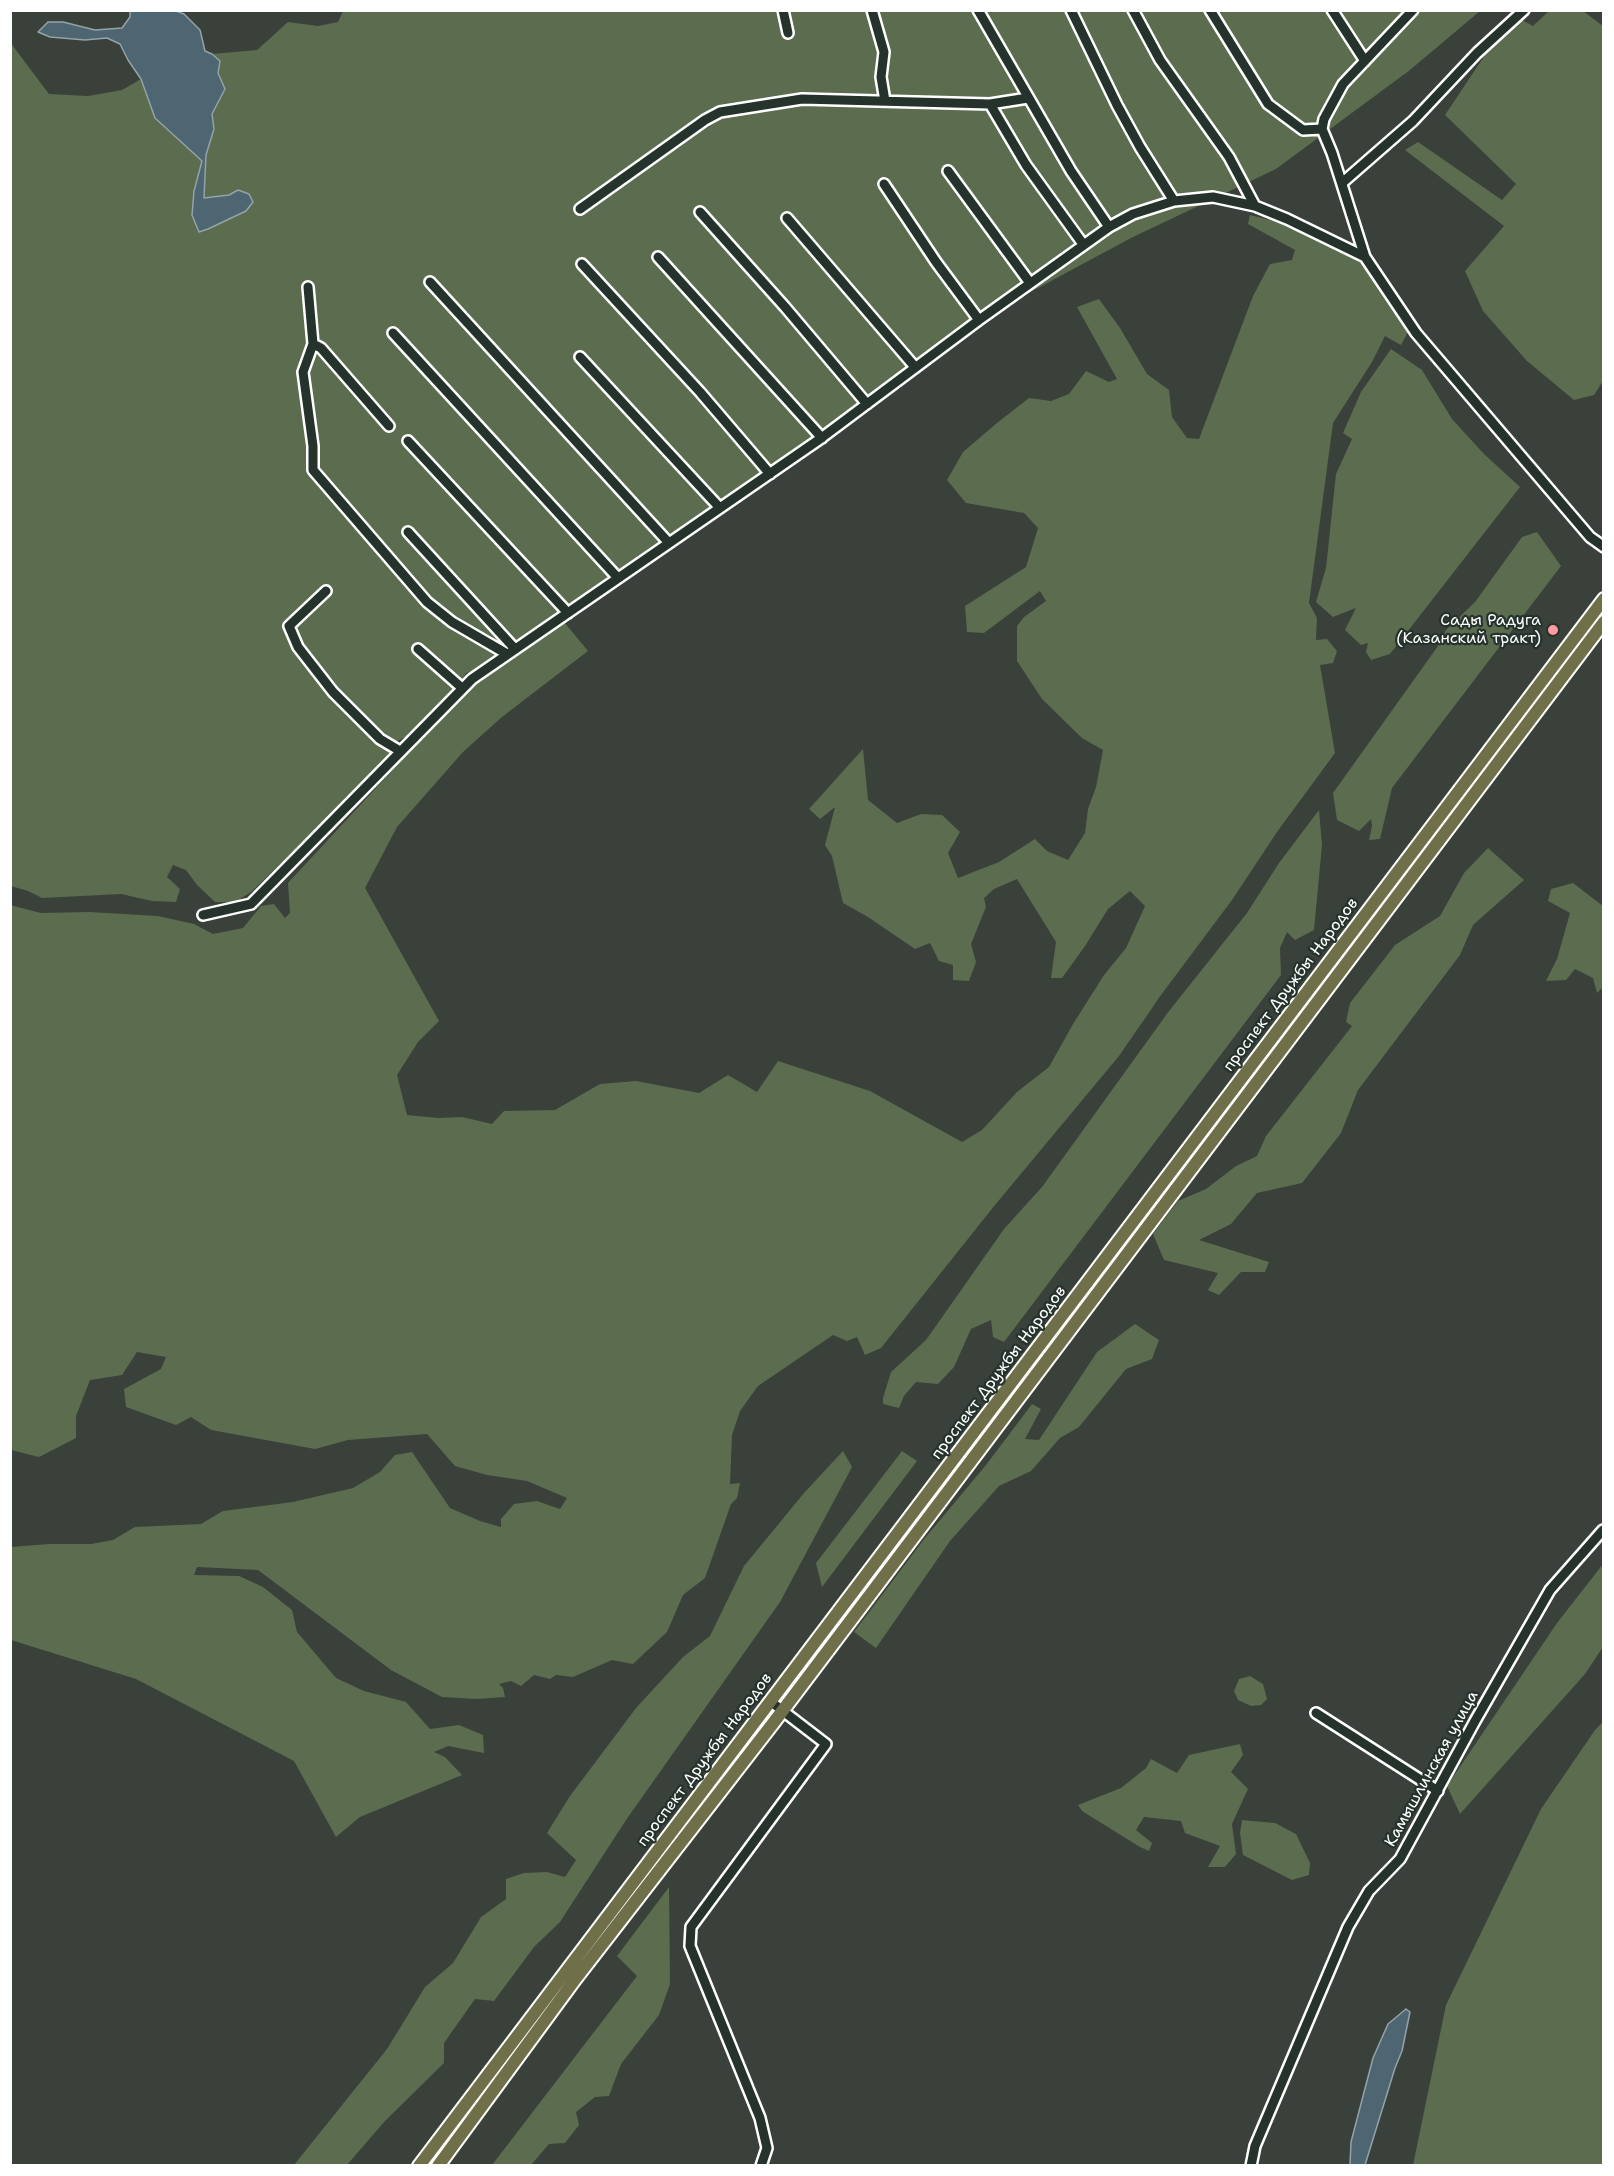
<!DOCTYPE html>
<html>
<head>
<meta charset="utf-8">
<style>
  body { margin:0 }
  #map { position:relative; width:1614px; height:2176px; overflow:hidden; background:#3a403a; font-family:"Shantell Sans",sans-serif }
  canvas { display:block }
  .frame { position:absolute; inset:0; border:12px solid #fff; pointer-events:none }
</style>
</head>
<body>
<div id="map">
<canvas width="1614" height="2176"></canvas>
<div class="frame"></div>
</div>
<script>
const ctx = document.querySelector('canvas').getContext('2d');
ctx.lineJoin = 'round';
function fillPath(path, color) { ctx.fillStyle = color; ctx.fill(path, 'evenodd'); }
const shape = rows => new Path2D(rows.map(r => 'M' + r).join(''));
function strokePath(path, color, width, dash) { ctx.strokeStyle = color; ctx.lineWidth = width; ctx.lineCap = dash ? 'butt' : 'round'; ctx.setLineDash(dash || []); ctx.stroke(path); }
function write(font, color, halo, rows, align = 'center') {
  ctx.font = font + ' "Shantell Sans",sans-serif'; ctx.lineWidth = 4.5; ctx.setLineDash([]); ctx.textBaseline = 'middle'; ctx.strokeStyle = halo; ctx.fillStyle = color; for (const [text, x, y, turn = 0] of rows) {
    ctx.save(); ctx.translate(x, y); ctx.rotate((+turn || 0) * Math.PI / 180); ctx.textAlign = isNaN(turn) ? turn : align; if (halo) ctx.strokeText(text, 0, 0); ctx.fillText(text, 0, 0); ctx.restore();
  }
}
const green = shape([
  [343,11,1480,11,1410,70,1276,169,1131,238,999,309,478,670,466,673,455,690,407,739,403,738,394,743,393,753,380,763,359,788,251,892,235,902,215,902,197,885,186,870,173,865,167,877,180,889,176,902,152,901,121,894,42,898,28,891,11,886,10,42,49,94,88,96,122,90,141,79,155,118,202,161,194,191,208,229,246,211,229,195,204,198,206,155,214,129,212,114,225,89,218,73,220,61,212,54,257,50,288,22,318,26,338,22],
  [1549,11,1583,11,1603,26,1603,381,1594,395,1574,400,1527,361,1483,311,1465,271,1504,226,1405,150,1418,142,1502,200,1516,184,1445,115,1485,55,1522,20,1533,26],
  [1250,215,1274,221,1324,241,1366,266,1409,330,1401,345,1385,336,1372,362,1333,423,1309,603,1317,618,1316,640,1327,639,1337,651,1333,663,1320,665,1335,753,1277,832,1232,900,1161,995,1119,1056,995,1205,881,1348,865,1355,857,1337,847,1341,833,1335,758,1386,740,1411,732,1435,730,1484,740,1483,737,1498,731,1504,705,1578,683,1595,667,1632,633,1664,612,1660,573,1677,556,1675,550,1679,534,1675,521,1686,511,1681,499,1684,503,1688,505,1697,476,1699,442,1697,391,1670,258,1570,197,1567,194,1575,239,1576,263,1587,292,1610,297,1632,336,1678,364,1691,406,1702,430,1729,459,1725,483,1735,484,1753,448,1746,434,1752,445,1757,462,1775,360,1817,336,1837,294,1761,136,1679,11,1640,11,1547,49,1544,91,1544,113,1540,135,1527,201,1524,223,1511,293,1502,353,1488,380,1472,395,1455,412,1452,450,1508,480,1521,501,1527,501,1519,514,1504,537,1501,560,1509,567,1498,527,1481,487,1475,455,1466,427,1434,348,1440,315,1449,211,1430,191,1417,176,1425,126,1407,124,1389,161,1369,166,1357,137,1352,122,1375,90,1380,76,1416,76,1438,39,1457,11,1450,10,905,41,913,89,912,158,916,194,924,213,934,243,928,261,906,274,904,285,918,290,913,288,883,415,746,480,680,564,622,588,651,502,717,463,752,397,827,365,888,439,1021,418,1042,397,1075,407,1115,438,1118,462,1117,492,1124,504,1111,555,1110,600,1084,636,1081,699,1093,728,1075,757,1092,778,1061,870,1091,962,1142,982,1130,1017,1092,1049,1067,1073,1024,1104,975,1126,948,1145,906,1130,891,1108,909,1085,946,1062,978,1051,978,1056,942,1017,879,994,889,984,898,986,907,971,944,976,962,969,981,953,980,953,965,939,961,930,943,915,949,868,917,843,903,832,856,825,845,835,807,820,819,809,809,863,749,868,800,897,823,921,814,942,815,960,832,948,853,958,878,999,862,1035,839,1047,851,1068,860,1085,833,1088,809,1096,787,1103,750,1082,738,1042,699,1017,661,1017,626,1024,617,1046,601,1040,591,984,633,967,632,965,606,1026,567,1038,528,1024,513,966,503,947,480,963,452,997,423,1029,398,1051,401,1069,394,1086,371,1109,382,1117,379,1077,307,1099,299,1120,328,1147,374,1169,390,1172,417,1187,438,1199,439,1253,296,1270,264,1292,260,1295,250,1248,224],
  [1391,349,1422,370,1452,419,1484,454,1520,487,1390,654,1371,660,1366,652,1368,643,1361,645,1345,630,1356,608,1333,617,1316,602,1326,568,1336,474,1352,439,1343,433,1361,392],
  [1537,532,1561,566,1392,788,1380,839,1369,840,1372,826,1371,819,1359,831,1337,820,1333,793,1438,646,1446,630,1475,602,1522,537],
  [1319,810,1322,845,1314,930,1295,940,1287,932,1280,948,1281,975,1004,1342,993,1337,991,1320,971,1329,954,1367,938,1384,916,1382,904,1396,899,1408,883,1404,883,1398,891,1372,926,1340,1004,1229,1042,1187,1169,1011,1247,913,1279,863],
  [1488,848,1524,880,1473,925,1460,955,1358,1090,1341,1133,1302,1183,1257,1193,1231,1224,1199,1240,1269,1262,1265,1272,1241,1272,1219,1295,1208,1290,1218,1273,1164,1260,1153,1234,1178,1201,1206,1189,1236,1166,1257,1156,1266,1136,1352,1026,1346,1022,1350,1003,1395,945,1440,916,1464,873],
  [1573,883,1603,906,1603,987,1597,993,1593,978,1575,969,1566,980,1546,981,1557,959,1570,913,1548,901,1551,889],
  [1135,1324,1159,1340,1152,1359,1126,1369,1079,1427,1060,1438,1031,1471,999,1486,950,1541,876,1648,854,1632,925,1538,986,1465,1032,1404,1041,1409,1025,1439,1039,1440,1097,1352],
  [843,1451,852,1467,780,1602,626,1820,560,1922,534,1947,494,2001,475,1999,444,2043,444,2063,384,2122,347,2165,294,2165,387,2049,425,1987,453,1963,481,1917,506,1899,506,1879,524,1873,547,1872,565,1877,576,1860,547,1833,570,1796,636,1708,683,1657,710,1636,744,1566,804,1493],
  [902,1451,917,1461,822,1587,816,1563],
  [1603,1564,1603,1647,1585,1674,1460,1814,1447,1786,1557,1623],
  [1250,1676,1263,1684,1267,1699,1261,1705,1251,1706,1238,1700,1234,1691,1239,1679],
  [1603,1722,1603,2165,1413,2165,1446,2005,1541,1809,1595,1730],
  [1240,1744,1243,1755,1231,1772,1248,1789,1232,1824,1236,1854,1225,1867,1208,1867,1220,1846,1185,1833,1181,1821,1144,1817,1136,1830,1152,1843,1149,1851,1140,1847,1082,1811,1078,1805,1121,1788,1146,1768,1151,1759,1177,1773,1189,1755],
  [1242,1820,1275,1823,1296,1834,1310,1863,1309,1875,1292,1880,1243,1855,1240,1833],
  [669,1887,670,1984,659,2015,621,2064,609,2096,595,2097,576,2112,579,2125,565,2143,549,2144,531,2165,492,2165,637,1976,617,1956]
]);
const water = shape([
  [130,11,176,11,184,14,200,30,205,51,212,54,220,61,218,73,225,89,212,114,214,129,206,155,204,198,229,195,238,190,249,194,253,202,246,211,208,229,199,232,192,215,194,191,202,161,155,118,141,79,128,60,120,44,107,38,85,40,50,37,38,32,48,22,63,22,95,30,122,28,130,17,130,11],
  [1406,2009,1410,2012,1402,2051,1395,2068,1365,2165,1350,2165,1351,2142,1373,2058,1388,2024,1406,2009]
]);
const minor = shape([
  [783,10,788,33],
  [872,10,884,52,881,77,885,101],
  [978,10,1071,171,1109,227],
  [1071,10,1117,105,1140,147,1174,201],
  [1133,10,1160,60,1229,157,1255,206],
  [1210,10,1268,104,1303,130,1322,129],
  [1332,10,1365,61],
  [1413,10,1343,84,1324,119,1322,129,1332,153,1365,257,1416,333,1590,537,1604,547],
  [990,104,1026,165,1083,244],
  [948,171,1030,283],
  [1342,183,1413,121,1477,53,1524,10],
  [884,184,936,262,979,320],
  [580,209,705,120,720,112,802,99,990,104,1028,98],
  [700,212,785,307,867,404],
  [787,218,915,367],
  [658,257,822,438],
  [582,264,700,392,770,474],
  [430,282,669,543],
  [308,287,313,344,303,372,313,446,313,470,427,602,452,622,507,654],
  [393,333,618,578],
  [313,344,321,348,389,426],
  [580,357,720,508],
  [408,441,568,613],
  [408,532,515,649],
  [326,591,289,626,298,647,333,692,380,739,400,751],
  [418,649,462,688],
  [203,915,251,904,472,679,820,439,979,320,1109,227,1133,214,1174,201,1213,197,1255,206,1287,219,1365,257],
  [1316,1713,1438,1791],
  [761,2166,767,2148,760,2118,690,1946,691,1927,826,1744,770,1701],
  [1251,2166,1255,2146,1348,1927,1369,1891,1400,1859,1475,1721,1550,1590,1603,1530]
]);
const major = shape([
  [419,2166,1604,599],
  [438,2166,576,1978,774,1722,1604,622]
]);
const markers = [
  [1553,630,6,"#ff9aa2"]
];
const poiNames = [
  ["Сады Радуга",1541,621],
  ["(Казанский тракт)",1541,639]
];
const streetNames = [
  ["проспект Дружбы Народов",1291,985,-53],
  ["проспект Дружбы Народов",999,1373,-53],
  ["проспект Дружбы Народов",705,1760,-53],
  ["Камышлинская улица",1432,1769,-61]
];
fillPath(green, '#5c6c4f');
fillPath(water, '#4d6671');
strokePath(water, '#94a3aa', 1.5);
strokePath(minor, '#fff', 14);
strokePath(major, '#fff', 16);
strokePath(minor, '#26332d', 9);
strokePath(major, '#6f704a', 12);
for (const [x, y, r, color] of markers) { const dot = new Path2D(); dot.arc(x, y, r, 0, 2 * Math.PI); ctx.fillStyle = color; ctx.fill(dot); strokePath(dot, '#26332d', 2); }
write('16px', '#fff', '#26332d', poiNames, 'right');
write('16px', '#fff', '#26332d', streetNames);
</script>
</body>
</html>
